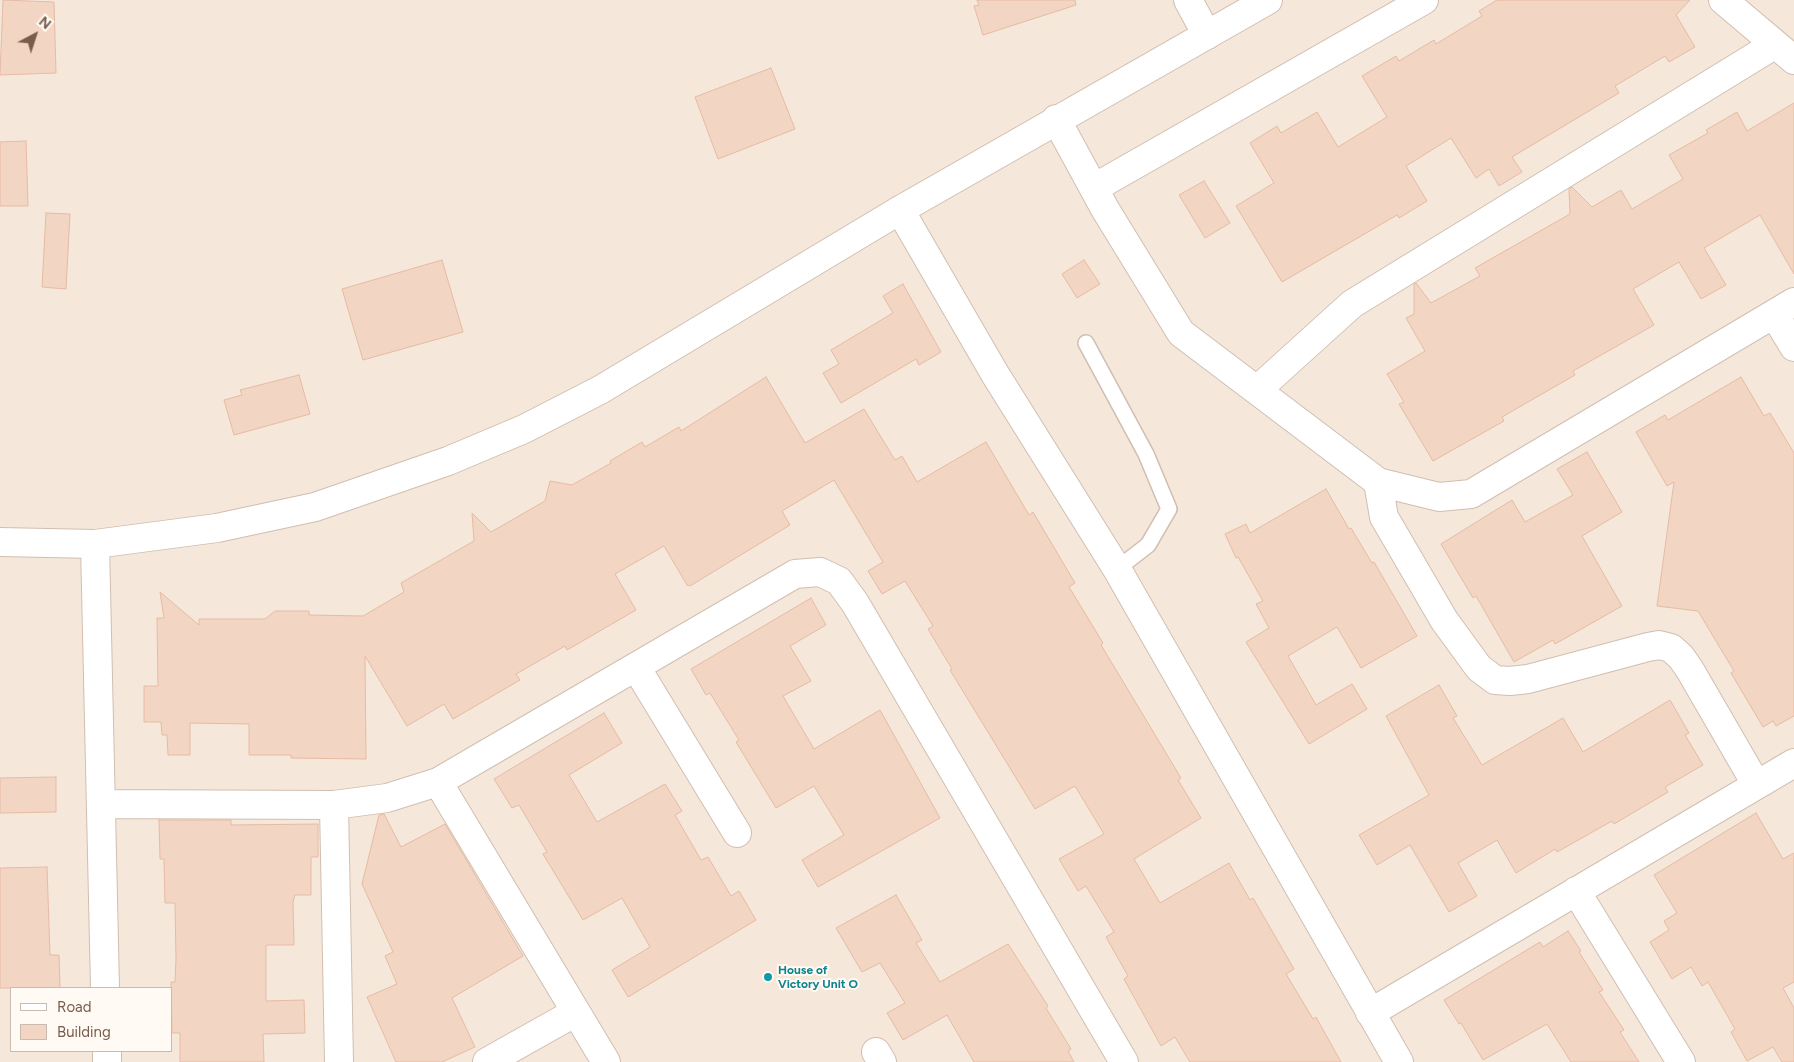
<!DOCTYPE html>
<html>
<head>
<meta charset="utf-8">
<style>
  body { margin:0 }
  #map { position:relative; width:1794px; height:1062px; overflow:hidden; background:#fdf6ec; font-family:Figtree,sans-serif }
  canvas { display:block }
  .legend { position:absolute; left:10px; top:987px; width:162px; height:65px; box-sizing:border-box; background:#fffaf3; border:1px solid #cabbb1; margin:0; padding:6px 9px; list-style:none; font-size:15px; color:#7a5c4d }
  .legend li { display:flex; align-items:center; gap:10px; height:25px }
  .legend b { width:25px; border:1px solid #cabbb1 }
  .north { position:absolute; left:10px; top:10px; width:50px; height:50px; -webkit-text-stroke:4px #fffaf3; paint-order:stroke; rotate:40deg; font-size:14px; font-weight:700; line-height:20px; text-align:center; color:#7a5c4d }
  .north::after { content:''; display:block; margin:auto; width:18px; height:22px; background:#7a5c4d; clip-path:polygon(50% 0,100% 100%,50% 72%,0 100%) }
</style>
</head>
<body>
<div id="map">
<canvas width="1794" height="1062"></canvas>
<ul class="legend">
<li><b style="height:6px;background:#fff"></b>Road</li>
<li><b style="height:14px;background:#f3d5c3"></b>Building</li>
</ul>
<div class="north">N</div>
</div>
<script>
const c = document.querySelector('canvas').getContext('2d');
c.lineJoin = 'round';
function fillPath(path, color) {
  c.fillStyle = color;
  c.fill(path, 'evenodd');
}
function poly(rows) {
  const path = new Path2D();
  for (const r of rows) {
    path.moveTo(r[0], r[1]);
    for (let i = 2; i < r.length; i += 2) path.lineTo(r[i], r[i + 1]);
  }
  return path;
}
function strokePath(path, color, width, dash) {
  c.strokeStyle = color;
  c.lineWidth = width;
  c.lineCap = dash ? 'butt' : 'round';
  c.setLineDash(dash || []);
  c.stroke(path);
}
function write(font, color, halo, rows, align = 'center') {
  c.font = font + ' Figtree,sans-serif';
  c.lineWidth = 4;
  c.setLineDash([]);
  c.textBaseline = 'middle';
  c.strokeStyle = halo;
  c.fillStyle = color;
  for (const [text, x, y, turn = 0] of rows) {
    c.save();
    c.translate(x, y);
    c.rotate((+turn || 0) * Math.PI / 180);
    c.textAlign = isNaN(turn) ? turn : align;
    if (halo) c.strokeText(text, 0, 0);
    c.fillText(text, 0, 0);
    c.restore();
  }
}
const residential = poly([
  [0,0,1794,0,1794,1062,0,1062],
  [11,988,171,988,171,1051,11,1051]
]);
const building = poly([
  [3,0,54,2,56,73,0,75,3,0],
  [977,0,1075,0,1076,5,983,35,974,6,979,5,977,0],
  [1497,0,1690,0,1676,15,1695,47,1669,62,1665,56,1615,86,1619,93,1512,157,1522,172,1499,186,1489,169,1476,178,1451,138,1406,166,1427,201,1399,218,1397,215,1282,282,1236,206,1274,183,1250,143,1277,126,1281,133,1317,112,1338,147,1387,117,1362,76,1396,56,1399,61,1434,40,1436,44,1482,16,1479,11,1497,0],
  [771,68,795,129,718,159,695,97,771,68],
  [1794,103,1794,274,1760,215,1704,248,1726,285,1701,299,1679,262,1633,289,1654,325,1573,371,1575,375,1502,417,1504,421,1433,461,1399,404,1404,402,1387,374,1425,351,1406,318,1414,314,1414,284,1416,283,1431,303,1480,276,1475,268,1570,214,1569,189,1572,187,1592,207,1621,190,1632,209,1683,179,1669,155,1708,133,1706,130,1737,112,1747,131,1794,103],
  [26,141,28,206,0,206,0,142,26,141],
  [1204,181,1230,223,1205,238,1179,195,1204,181],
  [46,213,70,214,66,289,42,287,46,213],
  [442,260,463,332,363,360,342,289,442,260],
  [1084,260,1100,284,1077,298,1062,274,1084,260],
  [903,284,941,352,919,365,916,359,841,403,823,373,839,364,831,350,893,313,883,296,903,284],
  [299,375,310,414,234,435,224,400,242,395,240,390,299,375],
  [766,377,805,443,864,409,895,460,902,456,917,482,986,442,1029,515,1033,512,1075,583,1069,587,1103,643,1101,645,1181,778,1178,780,1201,818,1134,859,1160,903,1229,863,1250,900,1253,898,1294,969,1286,974,1313,1019,1316,1017,1341,1062,1190,1062,1175,1037,1161,1046,1124,979,1128,976,1106,937,1114,932,1086,886,1078,891,1059,859,1104,834,1075,786,1035,809,950,670,952,669,928,629,933,626,905,581,882,594,868,571,883,562,834,480,782,511,790,525,690,586,687,585,664,546,615,574,636,610,567,650,565,646,516,674,520,680,453,719,444,704,407,726,365,656,366,759,291,758,291,755,249,755,249,724,190,723,190,755,168,755,167,735,162,735,161,722,144,722,144,686,158,686,157,618,164,618,160,592,199,625,199,619,265,619,275,611,309,611,309,615,363,616,404,592,401,583,474,541,472,513,491,532,545,501,550,481,572,485,611,463,610,461,642,442,645,447,679,427,681,431,766,377],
  [1741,377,1764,416,1770,413,1794,453,1794,716,1776,726,1773,721,1763,727,1731,673,1734,671,1698,611,1657,606,1674,482,1667,486,1636,432,1665,415,1668,420,1741,377],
  [1587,452,1622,512,1582,536,1622,606,1555,644,1553,640,1514,662,1476,596,1473,598,1441,544,1512,500,1525,522,1573,495,1557,469,1587,452],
  [1326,489,1349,529,1351,528,1372,563,1374,562,1417,636,1361,668,1337,627,1288,656,1316,705,1352,684,1367,709,1309,744,1246,642,1269,628,1256,604,1263,601,1238,557,1236,558,1225,534,1246,524,1250,533,1326,489],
  [811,598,826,625,790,646,811,681,783,696,814,749,880,710,940,818,818,887,802,860,844,835,814,786,776,808,736,742,739,740,710,693,706,695,691,669,811,598],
  [1439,685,1457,716,1453,718,1482,765,1563,718,1583,752,1670,700,1689,733,1685,735,1703,765,1665,787,1668,792,1614,824,1612,821,1557,852,1555,849,1516,873,1497,840,1458,863,1477,896,1449,912,1410,845,1377,865,1359,835,1429,795,1386,716,1439,685],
  [604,713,622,743,569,775,597,822,665,784,682,811,675,815,701,860,708,857,731,896,739,891,756,920,628,997,612,970,650,947,622,898,583,920,543,854,547,852,519,805,512,808,494,779,604,713],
  [56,777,56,812,0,813,0,778,56,777],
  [1756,813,1783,859,1794,853,1794,982,1783,988,1794,1008,1794,1062,1782,1062,1773,1047,1747,1061,1731,1032,1735,1029,1708,982,1702,986,1691,967,1672,979,1650,942,1669,930,1664,921,1677,913,1654,875,1756,813],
  [384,814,401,847,445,824,523,956,452,998,475,1047,442,1062,396,1062,367,997,397,984,385,956,393,952,362,884,379,815,384,814],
  [159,820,231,820,231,825,318,824,318,857,311,857,311,895,295,895,293,902,294,945,266,945,266,1001,304,1000,305,1033,263,1034,264,1062,180,1062,180,1033,172,1033,171,982,175,982,176,959,175,903,165,903,164,859,160,859,159,820],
  [47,867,50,955,59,955,60,988,0,988,0,868,47,867],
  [896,895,922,940,916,943,940,982,1008,944,1048,1006,1046,1008,1071,1049,1068,1051,1074,1062,974,1062,947,1015,903,1040,887,1013,905,1003,880,963,862,972,836,928,896,895],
  [1568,931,1581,951,1579,952,1603,990,1599,992,1624,1030,1620,1032,1639,1062,1571,1062,1547,1024,1483,1060,1461,1023,1459,1024,1444,1000,1540,942,1543,947,1568,931]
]);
const service = poly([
  [1086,343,1146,454,1169,509,1148,545,1117,569]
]);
const minor = poly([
  [1188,0,1207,35],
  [1723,0,1794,60],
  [1056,119,1105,209,1181,333,1378,482,1439,497,1471,494,1794,302],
  [1094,188,1424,0],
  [900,210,995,374,1117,569,1399,1062],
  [1774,314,1794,347],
  [1257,390,1352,304,1774,45],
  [1378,482,1384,517,1444,620,1479,668,1495,680,1510,681,1528,679,1648,647,1659,645,1671,648,1681,657,1690,670,1756,784],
  [95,544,105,988],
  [636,667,737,833],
  [438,782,606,1062],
  [101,804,334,805,387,798,438,782,795,574,820,572,839,581,855,603,1124,1062],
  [334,805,339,1062],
  [1576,891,1681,1062],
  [1370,1013,1794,763],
  [107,1051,107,1062],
  [876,1052,882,1062],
  [487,1062,576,1012]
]);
const tertiary = poly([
  [0,542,95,544,217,528,315,507,448,461,524,429,600,390,900,210,1268,0]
]);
const markers = [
  [768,977,5,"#0f9aa8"]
];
const cultureNames = [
  ["House of",778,970],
  ["Victory Unit O",778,984]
];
fillPath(residential, '#f5e8da');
fillPath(building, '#f3d5c3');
strokePath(building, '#e6bba3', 1);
strokePath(service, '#d1beb0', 18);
strokePath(minor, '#d1beb0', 30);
strokePath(tertiary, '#d1beb0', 30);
strokePath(service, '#fff', 15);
strokePath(minor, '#fff', 28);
strokePath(tertiary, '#fff', 28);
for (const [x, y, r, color] of markers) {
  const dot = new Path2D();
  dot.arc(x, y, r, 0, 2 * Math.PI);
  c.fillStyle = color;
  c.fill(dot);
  strokePath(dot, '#fffaf3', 2);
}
write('bold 12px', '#0d838f', '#fffaf3', cultureNames, 'left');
</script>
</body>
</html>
